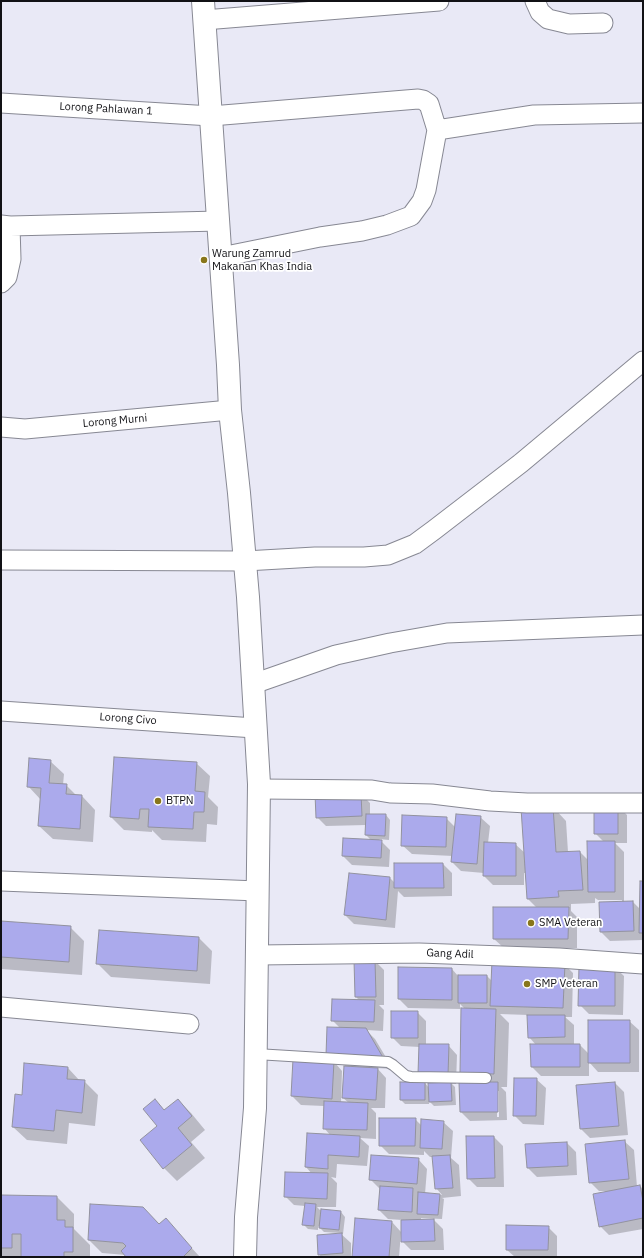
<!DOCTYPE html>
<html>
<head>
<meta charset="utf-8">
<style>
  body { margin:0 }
  #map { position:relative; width:644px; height:1258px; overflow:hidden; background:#e9e9f6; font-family:"IBM Plex Sans",sans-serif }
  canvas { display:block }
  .frame { position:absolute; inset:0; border:2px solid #111115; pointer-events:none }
</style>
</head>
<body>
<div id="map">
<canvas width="644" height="1258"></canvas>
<div class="frame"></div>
</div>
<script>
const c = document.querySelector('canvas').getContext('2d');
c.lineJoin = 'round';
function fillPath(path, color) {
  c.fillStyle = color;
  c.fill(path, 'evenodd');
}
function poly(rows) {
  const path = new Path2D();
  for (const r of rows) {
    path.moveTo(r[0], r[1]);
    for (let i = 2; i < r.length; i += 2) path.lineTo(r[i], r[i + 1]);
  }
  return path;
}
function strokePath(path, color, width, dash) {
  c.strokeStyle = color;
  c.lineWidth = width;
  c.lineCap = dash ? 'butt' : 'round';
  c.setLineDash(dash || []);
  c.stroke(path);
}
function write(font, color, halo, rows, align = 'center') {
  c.font = font + ' "IBM Plex Sans",sans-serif';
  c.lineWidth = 3.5;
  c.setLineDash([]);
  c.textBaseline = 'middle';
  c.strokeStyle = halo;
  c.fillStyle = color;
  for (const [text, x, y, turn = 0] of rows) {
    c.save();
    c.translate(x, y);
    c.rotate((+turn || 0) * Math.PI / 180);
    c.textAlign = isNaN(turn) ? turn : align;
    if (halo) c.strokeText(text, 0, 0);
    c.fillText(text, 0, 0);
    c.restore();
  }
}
const shadow = poly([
  [50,761,64,774,63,785,66,785,77,796,82,796,95,810,93,842,53,839,39,826,41,800,28,786],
  [196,763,210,776,208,797,218,807,217,825,207,824,206,842,162,840,152,830,152,832,124,830,111,817],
  [361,794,370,803,370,815,386,815,390,820,389,840,379,839,390,850,389,867,352,865,343,856,372,841,366,835,366,825,326,826,317,817],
  [618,806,627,815,627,843,615,843,624,852,624,902,633,902,640,909,643,882,643,940,610,941,601,932,622,902,622,900,598,900,595,898,595,903,571,904,571,911,577,917,577,948,504,948,494,939,537,908,528,899,526,873,524,873,524,885,493,885,484,876,484,873,461,871,452,862,453,856,412,854,402,845,446,818,455,827,480,817,490,826,488,843,515,844,525,853,553,807,566,821,568,852,580,852,588,860,604,842,595,833],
  [443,864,452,873,452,896,404,897,398,891,395,928,354,924,345,915,390,878,395,883],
  [1,922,70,927,84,941,82,975,1,969],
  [199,938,212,951,210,984,111,977,97,963],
  [375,961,384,970,384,1005,379,1005,384,1010,383,1031,366,1030,375,1039,393,1069,377,1068,386,1078,385,1108,371,1108,376,1113,376,1139,360,1138,369,1146,367,1166,337,1164,336,1178,331,1177,337,1183,336,1207,317,1207,320,1210,341,1212,345,1217,343,1234,340,1233,351,1243,351,1257,321,1257,319,1254,340,1233,324,1232,318,1226,318,1230,308,1229,303,1224,305,1206,294,1205,285,1196,312,1174,306,1167,308,1134,331,1136,324,1128,324,1106,301,1105,292,1096,334,1062,340,1028,332,1020,360,1001,356,997],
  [336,1064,345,1065,343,1098,349,1103,341,1103,342,1071],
  [564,964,573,973,572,1017,565,1017,574,1025,574,1045,580,1045,589,1054,629,1021,639,1030,639,1072,598,1072,589,1062,589,1076,541,1076,532,1067,536,1045,529,1037,528,1015,500,1014,509,1023,507,1087,501,1087,506,1092,507,1120,470,1121,461,1112,465,1009,460,1004,460,1009,408,1008,399,999,452,969,458,976,487,976,492,981],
  [497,1091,499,1091,499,1117,497,1117],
  [615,967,624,976,623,1015,589,1014,580,1005],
  [417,1012,426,1021,426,1045,448,1045,457,1055,456,1084,452,1084,455,1087,456,1105,434,1106,429,1101,429,1104,405,1104,401,1100,425,1083,429,1088,429,1083,419,1074,420,1047,401,1046,392,1037],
  [68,1068,80,1081,84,1081,98,1095,95,1126,69,1123,67,1144,27,1140,13,1127,22,1096],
  [536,1079,546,1088,544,1125,523,1124,514,1115],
  [615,1083,624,1092,628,1135,590,1138,581,1129],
  [155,1100,165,1111,178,1100,191,1113,205,1130,191,1142,205,1158,177,1181,164,1168],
  [415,1119,422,1126,443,1122,453,1131,451,1158,459,1165,461,1196,442,1198,444,1199,442,1219,421,1218,421,1221,434,1220,443,1229,444,1250,411,1250,402,1241,402,1220,388,1219,379,1210,380,1189,370,1179,418,1159,427,1169,425,1194,442,1195,436,1188,433,1157,430,1157,424,1151,424,1155,389,1154,380,1145],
  [494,1137,503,1146,504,1187,477,1187,468,1178],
  [624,1141,634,1150,637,1187,640,1186,643,1189,643,1229,609,1235,600,1226,607,1191,599,1191,590,1182],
  [567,1143,576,1152,577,1175,537,1177,528,1168],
  [1,1196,57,1197,74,1214,74,1229,90,1245,90,1257,1,1257],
  [143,1208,160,1225,166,1220,200,1257,128,1257,126,1255,102,1253,89,1240],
  [392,1222,401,1232,399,1257,353,1257],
  [548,1227,557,1236,557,1257,515,1257,507,1250]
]);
const building = poly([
  [114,757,197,762,195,791,205,792,204,812,194,812,193,829,148,827,149,809,140,809,139,819,110,817,114,757],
  [29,758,51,760,49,783,67,784,66,794,82,795,80,829,38,826,41,788,27,787,29,758],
  [361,793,362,816,316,818,315,794,361,793],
  [594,805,618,805,618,834,594,834,594,805],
  [553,806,556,852,580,851,583,890,558,891,559,897,527,899,521,808,553,806],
  [366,814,386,814,385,836,365,835,366,814],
  [456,814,481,816,477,864,451,862,456,814],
  [402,815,447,817,446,847,401,846,402,815],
  [343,838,382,840,381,858,342,856,343,838],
  [587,841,615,841,615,892,588,892,587,841],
  [484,842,516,843,516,876,483,876,484,842],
  [394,863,443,863,444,888,394,888,394,863],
  [349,873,390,877,386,920,344,915,349,873],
  [640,881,643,881,643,933,639,933,640,881],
  [633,901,634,931,600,932,599,902,633,901],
  [493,907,569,907,568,939,493,939,493,907],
  [1,921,71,926,69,962,1,957,1,921],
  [99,930,199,937,197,971,96,964,99,930],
  [354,960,375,960,376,997,355,997,354,960],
  [492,961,565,963,563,1008,490,1006,492,961],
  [579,966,615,966,615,1006,578,1006,579,966],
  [398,967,452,968,452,1000,398,999,398,967],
  [458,975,487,975,487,1003,458,1003,458,975],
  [332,999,375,1000,374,1022,331,1021,332,999],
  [461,1008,496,1009,494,1074,460,1073,461,1008],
  [391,1011,418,1011,418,1038,391,1038,391,1011],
  [527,1015,565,1015,565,1037,528,1038,527,1015],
  [588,1020,630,1020,630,1063,588,1063,588,1020],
  [327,1027,366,1028,385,1061,326,1055,327,1027],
  [419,1044,449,1044,448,1075,418,1074,419,1044],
  [530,1044,580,1044,580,1067,531,1067,530,1044],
  [293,1059,334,1061,332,1099,291,1096,293,1059],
  [24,1063,68,1067,67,1079,85,1080,82,1113,56,1110,54,1131,12,1127,15,1094,22,1095,24,1063],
  [344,1066,378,1068,376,1100,342,1098,344,1066],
  [514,1078,537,1078,536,1116,513,1116,514,1078],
  [400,1082,425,1082,425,1100,400,1100,400,1082],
  [451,1082,452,1101,429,1102,428,1083,451,1082],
  [459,1082,498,1082,498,1112,460,1112,459,1082],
  [615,1082,619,1126,580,1129,576,1085,615,1082],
  [155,1099,164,1110,178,1099,192,1116,178,1128,192,1145,163,1169,140,1140,157,1126,143,1109,155,1099],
  [324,1101,368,1103,367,1130,323,1129,324,1101],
  [379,1118,416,1118,415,1146,379,1146,379,1118],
  [421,1119,444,1121,442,1149,420,1148,421,1119],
  [307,1133,360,1136,359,1157,328,1155,328,1169,305,1167,307,1133],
  [466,1136,494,1136,495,1178,467,1179,466,1136],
  [625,1140,629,1179,589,1183,585,1144,625,1140],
  [567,1142,568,1166,527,1168,525,1144,567,1142],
  [371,1155,419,1158,417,1184,369,1180,371,1155],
  [450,1155,453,1188,435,1189,432,1156,450,1155],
  [285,1172,328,1173,327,1199,284,1197,285,1172],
  [640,1185,643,1201,643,1218,599,1227,593,1194,640,1185],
  [380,1186,413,1188,412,1212,378,1210,380,1186],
  [418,1192,440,1194,438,1215,417,1214,418,1192],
  [1,1195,57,1196,57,1220,65,1220,65,1227,73,1227,73,1252,64,1252,64,1257,21,1257,21,1234,12,1234,12,1248,1,1248,1,1195],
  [305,1203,316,1204,314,1226,302,1225,305,1203],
  [90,1204,143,1207,159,1224,166,1218,192,1248,183,1257,126,1257,121,1251,126,1246,123,1243,88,1240,90,1204],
  [321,1209,341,1211,339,1230,319,1228,321,1209],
  [355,1218,392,1221,389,1257,352,1257,355,1218],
  [434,1219,435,1241,401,1242,401,1220,434,1219],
  [506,1225,549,1226,548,1250,506,1250,506,1225],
  [342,1233,343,1253,318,1255,317,1235,342,1233]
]);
const lane = poly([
  [256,1054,388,1062,393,1065,406,1076,411,1077,486,1078]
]);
const street = poly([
  [535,1,540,12,548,19,569,24,603,23],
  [204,20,439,1],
  [1,103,211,116,418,99,423,100,429,104,437,130,534,115,643,113],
  [1,225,10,226,219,221],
  [221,257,320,237,362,231,387,225,411,216,422,201,426,190,437,130],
  [1,283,7,277,11,259,10,226],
  [1,427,25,429,230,410],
  [1,560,245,561,315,557,364,557,388,555,415,544,434,530,521,463,643,361],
  [253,684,336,655,390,643,447,633,643,625],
  [1,711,255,728],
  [259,789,372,790,390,793,432,794,490,801,527,803,643,803],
  [1,881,258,891],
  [258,955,419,953,559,958,643,964],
  [1,1007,189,1024]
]);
const secondary = poly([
  [203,1,228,365,230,410,239,493,248,597,259,784,255,1108,246,1217,245,1257]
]);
const markers = [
  [204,260,4,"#88761a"],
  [158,801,4,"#88761a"],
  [531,923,4,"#88761a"],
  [527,984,4,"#88761a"]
];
const streetNames = [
  ["Lorong Pahlawan 1",106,109,3],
  ["Lorong Murni",115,421,-5],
  ["Lorong Civo",128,719,4],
  ["Gang Adil",450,954,2]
];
const poiNames = [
  ["Warung Zamrud",212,254],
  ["Makanan Khas India",212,267],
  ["BTPN",166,801],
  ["SMA Veteran",539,923],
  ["SMP Veteran",535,984]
];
fillPath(shadow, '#0003');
fillPath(building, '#abaaec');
strokePath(building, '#92929e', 1);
strokePath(lane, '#878893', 12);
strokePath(street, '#878893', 21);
strokePath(secondary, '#878893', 24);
strokePath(lane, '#fff', 10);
strokePath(street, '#fff', 19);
strokePath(secondary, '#fff', 22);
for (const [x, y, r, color] of markers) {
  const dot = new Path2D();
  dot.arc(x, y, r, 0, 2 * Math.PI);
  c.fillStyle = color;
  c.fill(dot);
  strokePath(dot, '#fff', 1.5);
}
write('11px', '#111115', '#fff', streetNames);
write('11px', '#111115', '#fff', poiNames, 'left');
</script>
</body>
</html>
